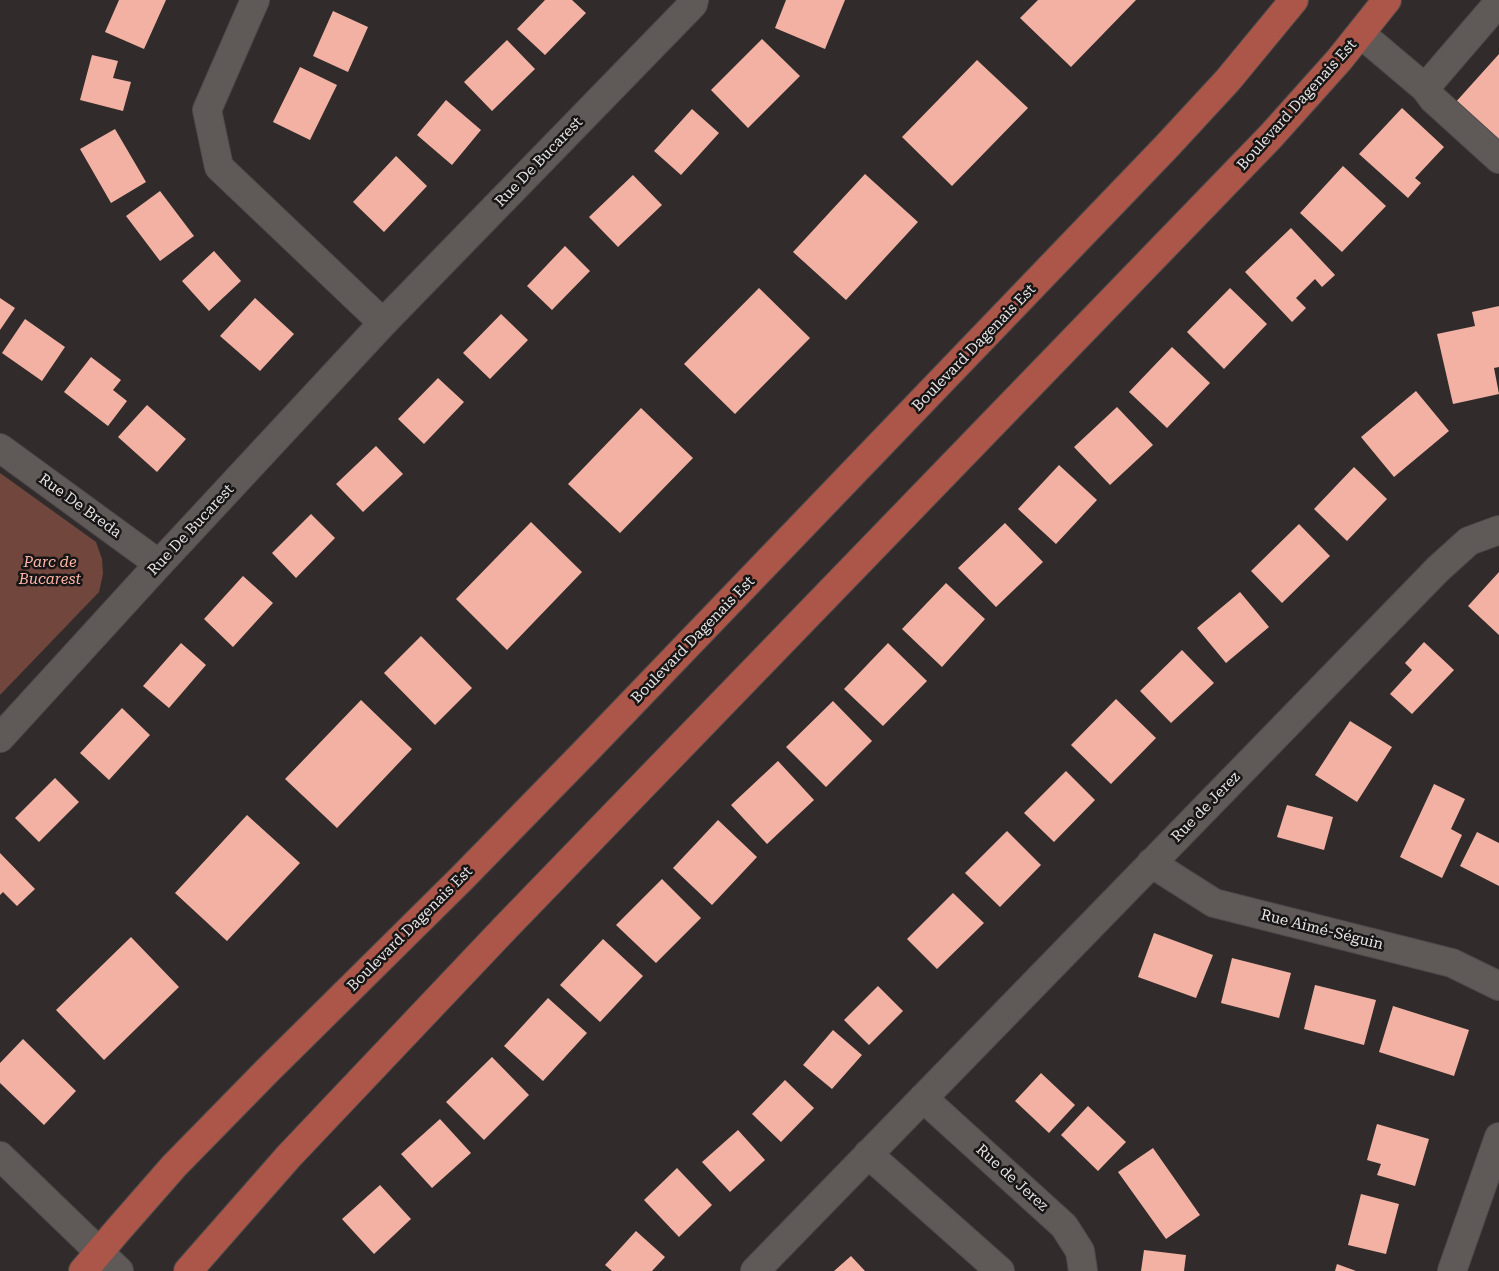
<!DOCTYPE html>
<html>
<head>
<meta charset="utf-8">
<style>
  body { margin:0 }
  canvas { display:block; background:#312c2b }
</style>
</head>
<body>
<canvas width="1499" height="1271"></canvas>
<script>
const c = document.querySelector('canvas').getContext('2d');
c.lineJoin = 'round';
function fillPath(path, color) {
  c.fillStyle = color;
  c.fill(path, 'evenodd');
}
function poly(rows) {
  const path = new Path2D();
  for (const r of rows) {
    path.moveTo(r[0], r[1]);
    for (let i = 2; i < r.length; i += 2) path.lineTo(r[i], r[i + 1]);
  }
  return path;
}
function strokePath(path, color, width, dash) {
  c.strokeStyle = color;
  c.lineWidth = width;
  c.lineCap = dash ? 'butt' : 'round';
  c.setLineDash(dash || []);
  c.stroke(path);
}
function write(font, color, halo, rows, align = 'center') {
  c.font = font + ' "Roboto Serif",serif';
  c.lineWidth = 5;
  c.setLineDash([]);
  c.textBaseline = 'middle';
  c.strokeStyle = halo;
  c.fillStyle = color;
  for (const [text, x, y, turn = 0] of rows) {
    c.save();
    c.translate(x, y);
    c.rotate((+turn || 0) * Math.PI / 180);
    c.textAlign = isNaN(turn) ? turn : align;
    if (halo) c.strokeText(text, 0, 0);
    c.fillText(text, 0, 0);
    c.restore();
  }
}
const green = poly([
  [0,473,96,542,102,559,103,574,99,592,0,695]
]);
const building = poly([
  [119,0,166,0,144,49,105,32],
  [545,0,572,0,586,13,545,55,517,29],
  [786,0,845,0,825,49,775,28],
  [1038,0,1136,0,1071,67,1020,18],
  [333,11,368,27,348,72,313,56],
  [762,39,800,76,748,128,711,90],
  [507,40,535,69,492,111,464,82],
  [1499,54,1499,144,1454,104],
  [92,55,118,61,113,78,131,82,123,111,80,100],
  [977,60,1028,108,952,186,902,137],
  [300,67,337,85,310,140,273,122],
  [446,100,481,130,452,165,417,135],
  [1402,108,1444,147,1415,178,1421,183,1408,198,1359,154],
  [692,109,719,133,681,175,654,151],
  [115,129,146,182,111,203,80,149],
  [396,156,427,186,384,232,353,202],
  [1343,166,1386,206,1342,252,1300,213],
  [865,174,918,222,846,300,793,252],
  [633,175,662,205,618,247,589,217],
  [160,191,194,236,160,261,126,216],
  [1291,228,1335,275,1322,287,1315,279,1296,298,1306,308,1292,322,1245,272],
  [565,246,590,271,552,310,527,286],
  [214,251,241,281,209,311,182,281],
  [759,288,810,338,735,414,684,364],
  [1230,288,1267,324,1224,369,1187,332],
  [0,298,15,308,0,330],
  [255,298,294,334,260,371,220,336],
  [1499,306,1499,367,1494,368,1499,394,1453,404,1437,334,1475,326,1472,312],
  [501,314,528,340,490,379,463,353],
  [25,319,65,347,42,381,2,353],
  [1172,347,1210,383,1167,428,1129,392],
  [91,357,121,380,113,390,127,401,108,426,64,392],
  [438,378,464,402,424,444,398,419],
  [1416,391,1449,431,1394,477,1361,437],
  [147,405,186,439,157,472,118,437],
  [1117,407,1153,445,1110,485,1074,447],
  [641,408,693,458,620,533,568,484],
  [376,446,403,474,363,512,336,484],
  [1059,465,1097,500,1056,544,1018,509],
  [1354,467,1387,499,1347,541,1314,509],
  [311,514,335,538,296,578,272,553],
  [531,522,582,572,507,650,456,599],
  [1005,523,1043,562,996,607,958,568],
  [1299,524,1330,556,1282,603,1251,571],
  [1499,572,1499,635,1468,606],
  [243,576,273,603,233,647,204,619],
  [946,583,985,619,942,667,902,629],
  [1240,592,1269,627,1226,663,1197,628],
  [421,636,472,688,435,725,384,673],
  [1424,642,1454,670,1412,714,1390,694,1412,670,1405,663],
  [181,643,206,665,169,708,143,686],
  [888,643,927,681,883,726,844,689],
  [1182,650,1214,683,1171,723,1140,691],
  [1116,699,1156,738,1111,784,1071,745],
  [361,700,412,749,337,828,285,779],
  [833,701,872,741,826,787,786,747],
  [122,708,150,735,109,780,80,753],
  [1350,721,1392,747,1357,802,1315,775],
  [778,761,814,800,767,844,731,805],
  [1066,771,1095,800,1054,842,1024,813],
  [55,778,79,802,39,842,15,818],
  [1434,784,1465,799,1451,829,1462,835,1442,878,1400,857],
  [1287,805,1333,817,1324,850,1277,837],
  [247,815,300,863,227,941,175,893],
  [718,820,757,857,712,905,673,868],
  [1007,831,1041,865,1000,907,965,873],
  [1477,832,1499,843,1499,886,1460,866],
  [0,853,35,889,17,906,3,892,0,895],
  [662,879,701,918,656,963,616,925],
  [953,893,984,923,937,969,907,939],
  [1154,933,1213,955,1196,998,1138,977],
  [131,937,179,987,104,1060,56,1010],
  [603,939,643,976,600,1022,560,985],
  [1232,958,1291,973,1279,1018,1221,1003],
  [1315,985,1376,1000,1364,1045,1304,1029],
  [878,986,903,1011,869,1045,844,1020],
  [548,998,587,1033,543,1081,504,1046],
  [1393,1006,1469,1030,1454,1076,1379,1052],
  [833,1030,862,1055,832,1089,803,1065],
  [23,1039,76,1091,44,1125,0,1083,0,1063],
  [492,1057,529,1095,484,1140,446,1102],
  [1041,1073,1075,1105,1049,1133,1015,1101],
  [785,1080,814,1108,781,1142,752,1114],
  [1088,1106,1126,1142,1098,1171,1061,1135],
  [440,1119,471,1153,432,1188,401,1154],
  [1377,1124,1429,1139,1415,1186,1377,1175,1381,1164,1367,1160],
  [738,1130,765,1160,730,1192,702,1162],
  [1153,1148,1200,1215,1166,1239,1118,1172],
  [677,1168,712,1205,679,1237,644,1200],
  [380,1185,411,1219,374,1254,342,1219],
  [1361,1194,1399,1204,1386,1254,1348,1245],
  [636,1231,665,1257,652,1271,612,1271,605,1265],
  [1144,1250,1186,1255,1184,1271,1141,1271],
  [851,1256,865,1271,834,1271],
  [1337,1264,1356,1271,1335,1271]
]);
const minor = poly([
  [255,0,207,110,219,167,383,323],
  [1361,34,1425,88,1499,2],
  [1425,88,1433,99,1499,159],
  [0,448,159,564],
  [0,738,159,564,383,323,693,4,694,0],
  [1151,863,1214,903,1452,963,1499,986],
  [923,1098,1064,1226,1080,1251,1083,1271],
  [868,1154,1000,1271],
  [0,1156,119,1271],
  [755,1271,1438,569,1469,541,1499,530],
  [1452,1271,1499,1137]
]);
const major = poly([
  [83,1271,118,1230,174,1166,267,1071,462,878,584,753,1167,146,1228,80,1294,0],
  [188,1271,289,1156,505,928,1271,136,1339,60,1387,0]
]);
const streetNames = [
  ["Boulevard Dagenais Est",1297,105,-48],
  ["Rue De Bucarest",539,162,-46],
  ["Boulevard Dagenais Est",974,348,-46],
  ["Rue De Breda",80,506,36],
  ["Rue De Bucarest",191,530,-47],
  ["Boulevard Dagenais Est",693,640,-46],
  ["Rue de Jerez",1206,807,-46],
  ["Boulevard Dagenais Est",410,929,-45],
  ["Rue Aimé-Séguin",1322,930,14],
  ["Rue de Jerez",1012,1178,42]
];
const parkNames = [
  ["Parc de",50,563],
  ["Bucarest",50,580]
];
fillPath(green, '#71463d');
fillPath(building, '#f3b1a3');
strokePath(minor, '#4f4a4a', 30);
strokePath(major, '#4f4a4a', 30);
strokePath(minor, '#5f5a58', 28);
strokePath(major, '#ab5648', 28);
write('15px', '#e7e3e3', '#171515', streetNames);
write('italic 15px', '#ffb5a7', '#171515', parkNames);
</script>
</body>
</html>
